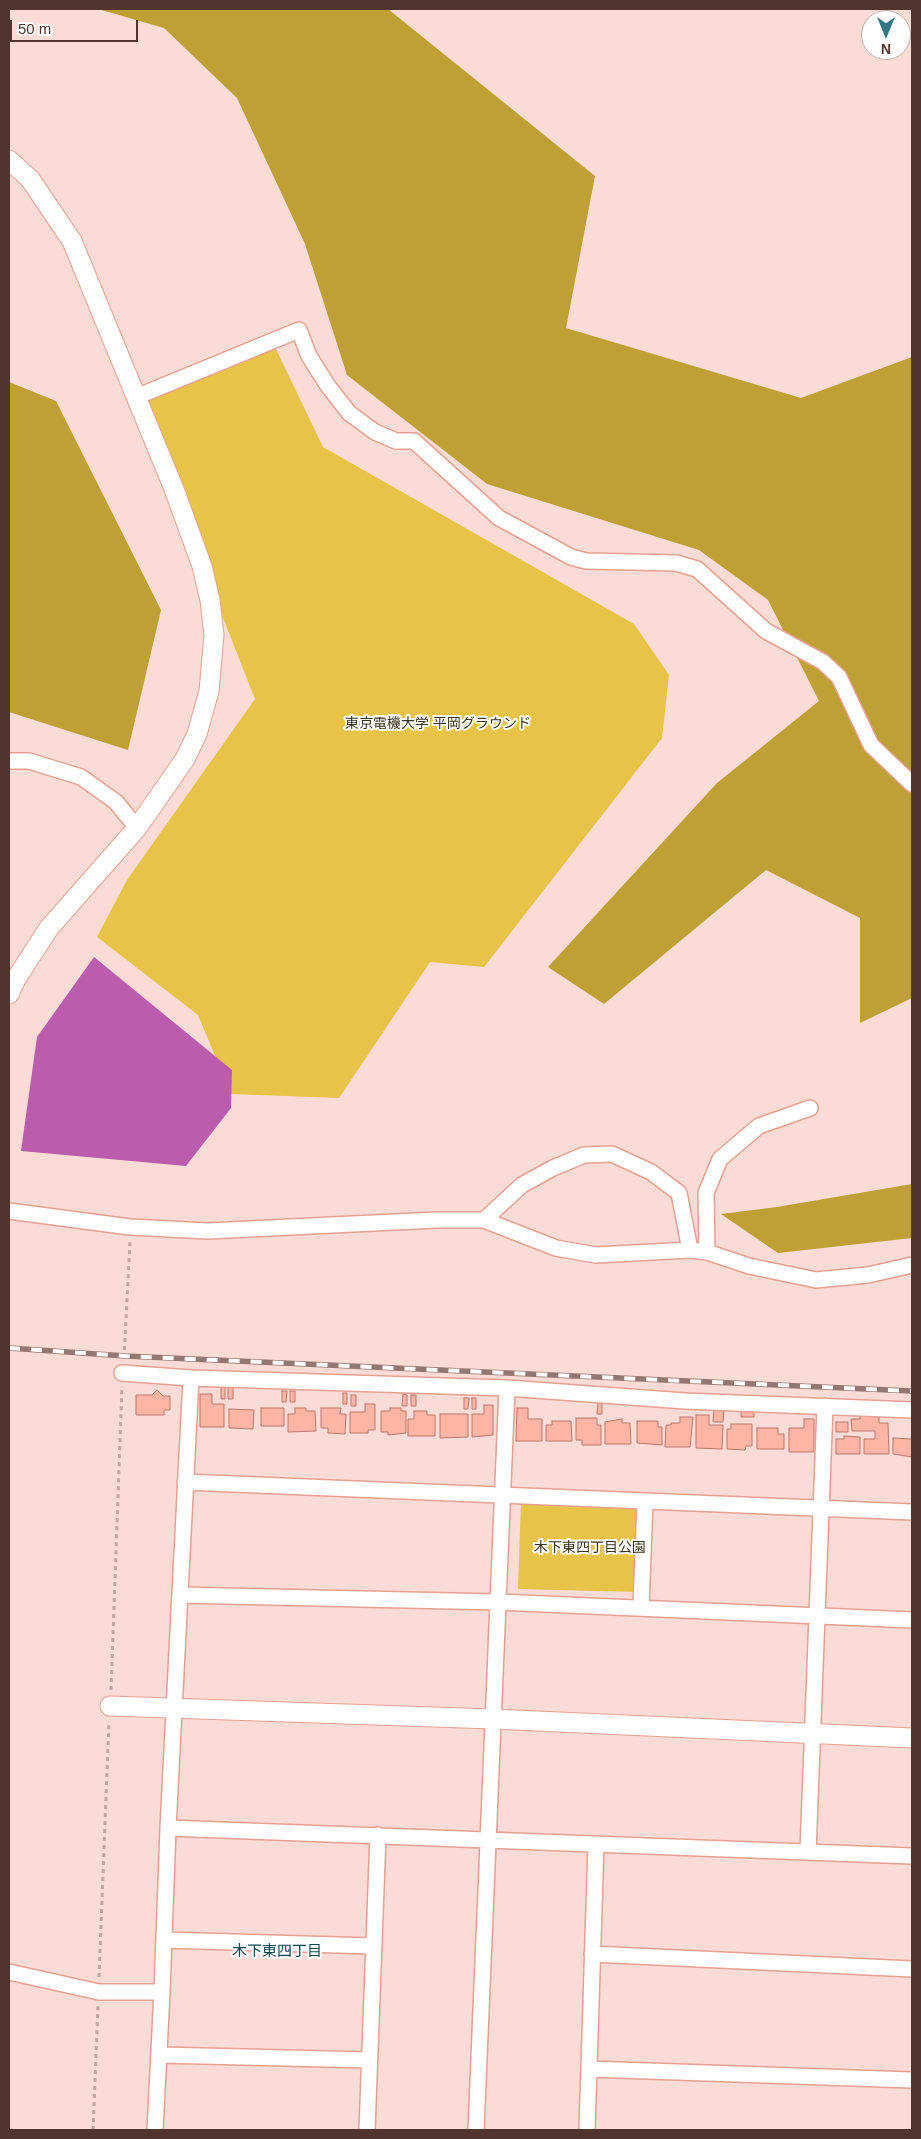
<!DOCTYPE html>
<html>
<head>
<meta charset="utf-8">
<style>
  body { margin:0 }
  #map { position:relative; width:921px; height:2139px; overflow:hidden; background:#fadbd5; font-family:Helvetica,sans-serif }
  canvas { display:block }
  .frame { position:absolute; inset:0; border:10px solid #51342e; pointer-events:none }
  .north { position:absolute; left:861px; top:10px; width:50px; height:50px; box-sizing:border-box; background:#fff; border:1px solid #b9aeab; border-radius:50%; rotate:180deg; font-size:14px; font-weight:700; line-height:20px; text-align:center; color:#51342e }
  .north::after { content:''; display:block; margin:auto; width:18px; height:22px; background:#317784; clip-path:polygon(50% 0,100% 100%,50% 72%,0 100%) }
  .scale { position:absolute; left:10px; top:20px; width:128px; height:22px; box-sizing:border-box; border:2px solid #51342e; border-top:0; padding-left:6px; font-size:15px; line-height:18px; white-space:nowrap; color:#51342e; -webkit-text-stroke:4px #fff; paint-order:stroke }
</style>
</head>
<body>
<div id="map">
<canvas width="921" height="2139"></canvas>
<div class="frame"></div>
<div class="north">N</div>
<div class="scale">50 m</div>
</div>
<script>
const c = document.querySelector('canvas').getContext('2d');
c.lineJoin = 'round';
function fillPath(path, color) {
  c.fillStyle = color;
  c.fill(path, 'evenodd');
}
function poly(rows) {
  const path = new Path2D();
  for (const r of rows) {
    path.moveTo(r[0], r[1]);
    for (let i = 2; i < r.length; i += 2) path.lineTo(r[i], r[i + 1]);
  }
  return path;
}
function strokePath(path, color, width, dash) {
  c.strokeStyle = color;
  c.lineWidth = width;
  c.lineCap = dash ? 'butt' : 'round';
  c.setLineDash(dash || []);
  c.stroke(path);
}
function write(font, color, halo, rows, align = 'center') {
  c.font = font + ' Helvetica,"Noto Sans JP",sans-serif';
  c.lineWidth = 4;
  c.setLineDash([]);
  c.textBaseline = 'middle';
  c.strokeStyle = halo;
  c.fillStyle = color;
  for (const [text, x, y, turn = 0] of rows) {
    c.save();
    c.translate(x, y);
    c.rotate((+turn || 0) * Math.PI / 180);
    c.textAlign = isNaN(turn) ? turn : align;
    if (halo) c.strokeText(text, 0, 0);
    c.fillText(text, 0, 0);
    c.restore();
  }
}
const green = poly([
  [272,341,323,447,634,624,669,675,662,738,484,967,430,962,339,1098,231,1094,198,1015,97,937,127,880,255,699,136,397],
  [521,1501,642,1507,636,1592,518,1589]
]);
const forest = poly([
  [98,9,388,9,595,176,566,328,801,398,912,357,912,998,860,1023,860,918,766,870,604,1004,548,967,717,783,819,701,768,600,699,550,487,484,347,375,305,244,237,98,164,28],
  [9,382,56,401,161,610,128,750,9,712],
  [912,1184,912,1238,778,1253,721,1214,777,1207]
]);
const water = poly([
  [94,957,232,1070,231,1108,186,1166,21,1151,37,1037]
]);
const building = poly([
  [221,1387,225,1387,225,1399,221,1399,221,1387],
  [228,1387,233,1387,233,1399,228,1399,228,1387],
  [157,1390,163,1396,170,1396,170,1410,164,1410,164,1415,136,1415,136,1395,152,1395,157,1390],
  [282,1391,287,1391,286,1402,282,1402,282,1391],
  [290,1391,295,1391,295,1402,290,1402,290,1391],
  [343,1393,347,1393,347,1404,343,1404,343,1393],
  [200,1394,212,1394,212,1404,224,1404,224,1427,200,1427,200,1394],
  [403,1394,407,1395,407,1406,402,1406,403,1394],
  [351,1395,356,1395,356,1406,351,1406,351,1395],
  [411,1395,416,1395,416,1406,411,1406,411,1395],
  [464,1398,469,1398,468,1409,464,1409,464,1398],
  [472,1398,476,1398,476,1409,472,1409,472,1398],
  [598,1403,602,1403,602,1414,597,1414,598,1403],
  [365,1404,375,1404,375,1430,368,1430,368,1433,350,1433,350,1412,365,1412,365,1404],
  [484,1405,493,1405,493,1435,472,1437,472,1414,484,1414,484,1405],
  [261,1408,284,1408,284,1426,261,1426,261,1408],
  [295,1408,306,1408,306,1411,315,1411,316,1431,288,1432,288,1414,295,1414,295,1408],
  [321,1408,341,1408,340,1414,346,1414,345,1434,328,1433,328,1428,321,1428,321,1408],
  [390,1408,401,1408,401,1411,406,1411,406,1433,388,1435,388,1432,381,1432,381,1411,390,1411,390,1408],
  [517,1408,528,1408,528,1419,542,1419,542,1441,516,1441,517,1408],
  [714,1408,724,1408,723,1422,713,1422,714,1408],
  [229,1409,254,1410,253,1429,229,1428,229,1409],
  [741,1410,754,1410,754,1417,741,1417,741,1410],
  [414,1411,427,1411,427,1415,435,1415,435,1436,408,1436,408,1419,414,1419,414,1411],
  [440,1414,468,1414,468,1437,440,1438,440,1414],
  [696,1415,709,1415,709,1425,723,1425,722,1449,696,1448,696,1415],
  [860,1416,879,1416,879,1423,888,1423,889,1454,864,1454,864,1439,875,1439,875,1431,852,1431,851,1419,860,1419,860,1416],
  [680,1417,693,1417,690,1447,665,1447,666,1425,671,1425,671,1423,680,1423,680,1417],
  [576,1418,597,1418,597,1425,601,1425,601,1445,582,1445,582,1440,576,1440,576,1418],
  [622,1419,622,1423,630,1423,631,1444,605,1444,605,1422,622,1419],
  [804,1419,814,1419,814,1452,789,1452,789,1428,804,1428,804,1419],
  [552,1421,571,1421,572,1441,546,1441,546,1425,552,1425,552,1421],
  [637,1421,658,1421,658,1427,662,1427,662,1445,637,1443,637,1421],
  [836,1422,848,1422,848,1432,836,1432,836,1422],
  [731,1424,752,1424,752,1446,746,1446,745,1450,727,1449,727,1429,731,1429,731,1424],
  [757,1428,778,1428,778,1434,784,1434,784,1449,757,1449,757,1428],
  [844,1436,860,1437,860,1454,836,1454,836,1439,844,1439,844,1436],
  [893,1438,912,1439,912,1457,893,1454,893,1438]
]);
const path = poly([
  [124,1358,130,1242],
  [111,1690,122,1386],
  [99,1977,109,1721],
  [93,2130,98,2006]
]);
const minor = poly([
  [136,397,299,330,309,356,328,386,349,413,375,432,396,441,414,441,499,518,571,557,586,561,676,563,697,569,766,631,823,662,839,677,871,745,912,784],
  [9,761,29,761,81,777,116,802,137,828],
  [9,1211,130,1227,208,1231,436,1220,484,1220,556,1248,596,1255,690,1250,707,1252,749,1266,816,1280,868,1275,912,1265],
  [484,1220,522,1185,553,1168,584,1155,612,1154,651,1172,679,1193,690,1250],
  [707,1252,706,1193,720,1159,759,1126,810,1108],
  [122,1373,191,1378,507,1388,685,1401,912,1410],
  [185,1482,912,1512],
  [180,1595,498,1602,912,1620],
  [641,1608,645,1501],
  [168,1828,912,1856],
  [808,1852,825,1406],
  [164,1940,373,1946],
  [592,1954,912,1969],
  [9,1972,99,1992,162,1992,155,2130],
  [162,1992,168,1828,191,1378],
  [160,2055,369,2060],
  [589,2069,912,2080],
  [367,2130,378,1835],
  [476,2130,507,1388],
  [587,2130,596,1844]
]);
const tertiary = poly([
  [9,160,30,179,72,241,174,489,202,566,210,600,214,635,209,691,197,734,185,759,137,828,49,928,16,979,9,994],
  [110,1706,493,1719,912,1738]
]);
const rail = poly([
  [9,1348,125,1356,912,1391]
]);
const parkNames = [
  ["東京電機大学 平岡グラウンド",438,724],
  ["木下東四丁目公園",590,1548]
];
const neighbourhoodNames = [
  ["木下東四丁目",277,1952]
];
fillPath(green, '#e7c348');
fillPath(forest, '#bfa035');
fillPath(water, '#bb5caf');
fillPath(building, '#feb5a6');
strokePath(building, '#bb786b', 1);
strokePath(minor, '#e6a091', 18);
strokePath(tertiary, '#e6a091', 21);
strokePath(path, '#c4a6a0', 3, [4, 4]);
strokePath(minor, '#fff', 15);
strokePath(tertiary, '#fff', 19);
strokePath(rail, '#957771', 5.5);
strokePath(rail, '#fff', 4, [11]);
write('14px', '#3a321c', '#fff', parkNames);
write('15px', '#0b4852', '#fff', neighbourhoodNames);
</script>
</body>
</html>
